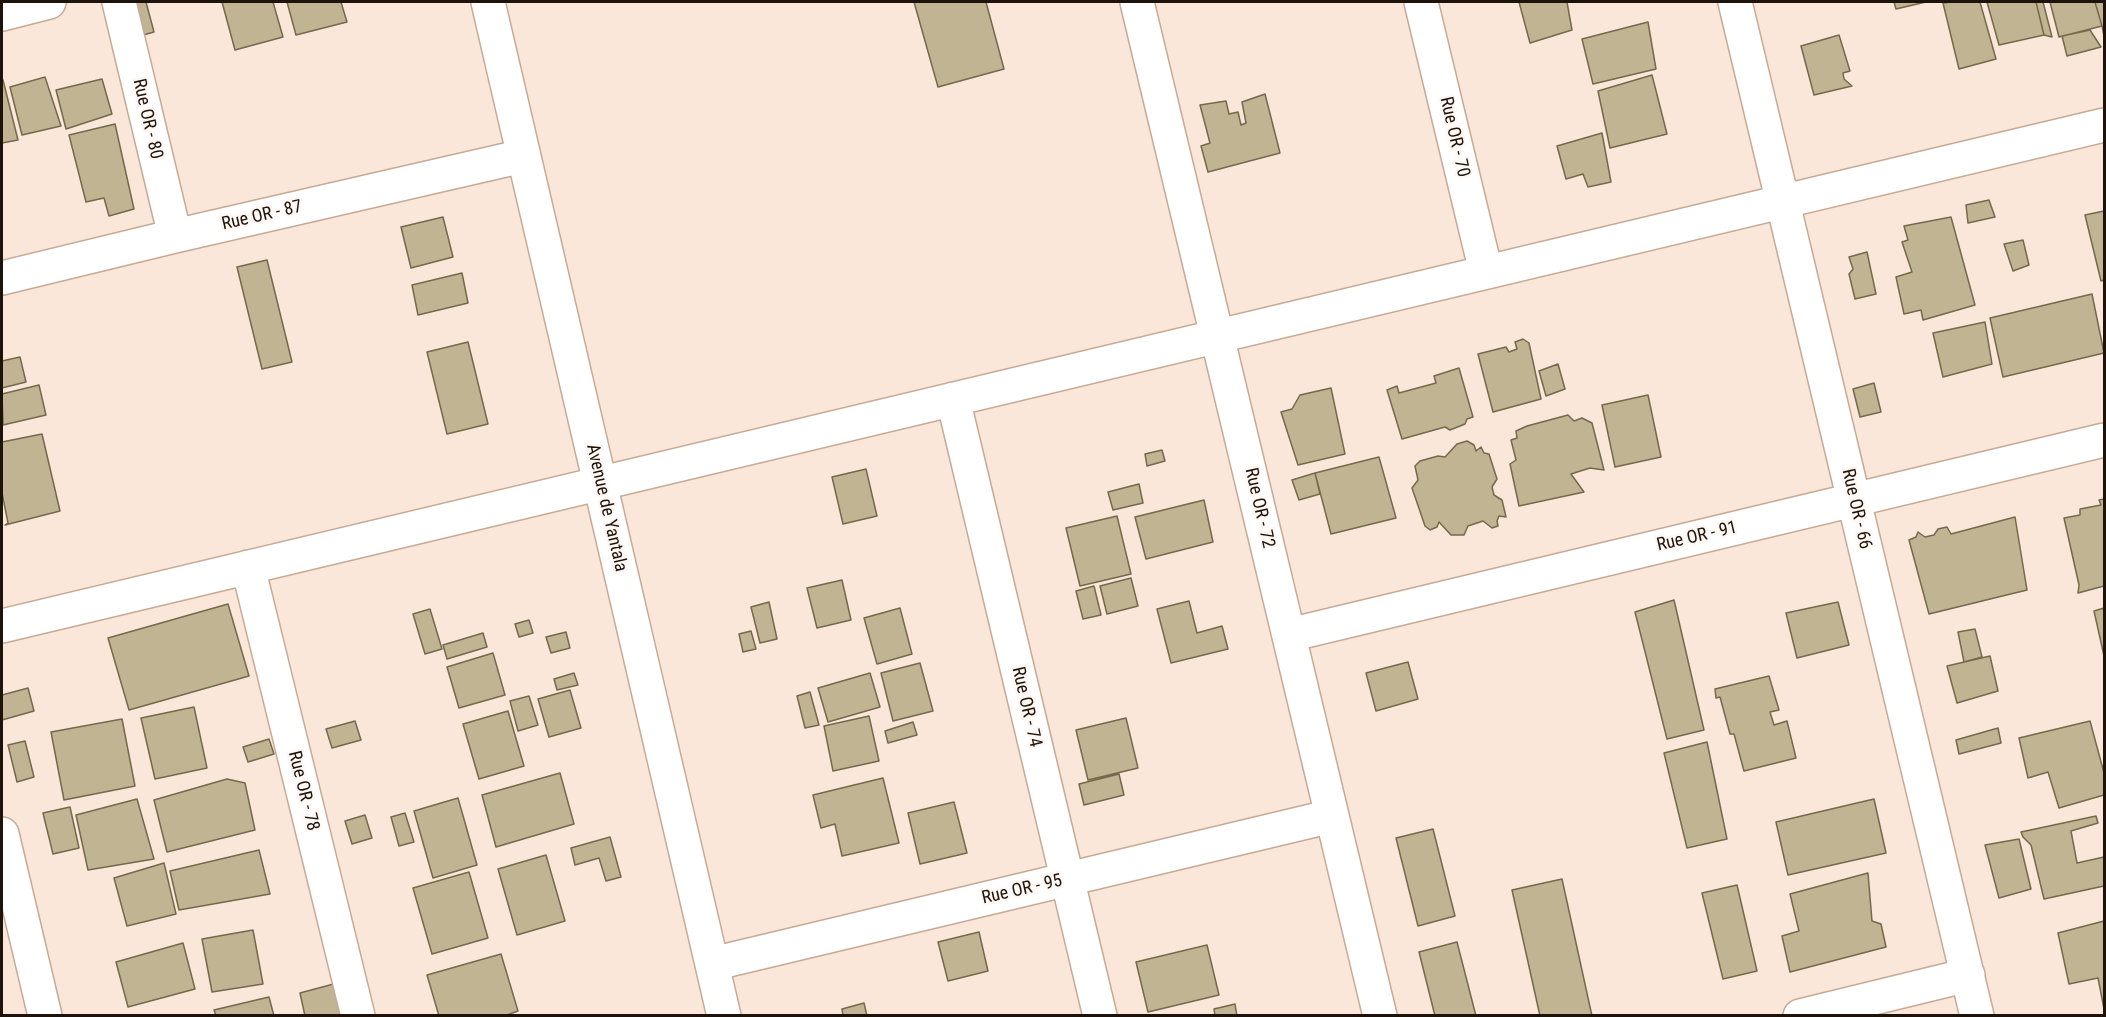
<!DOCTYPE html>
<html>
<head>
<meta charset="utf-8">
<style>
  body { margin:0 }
  #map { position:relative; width:2106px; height:1017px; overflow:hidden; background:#fae7da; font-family:"Roboto Condensed",sans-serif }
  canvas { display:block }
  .frame { position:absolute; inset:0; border:3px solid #1e130b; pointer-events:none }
</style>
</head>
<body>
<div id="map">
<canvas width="2106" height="1017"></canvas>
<div class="frame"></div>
</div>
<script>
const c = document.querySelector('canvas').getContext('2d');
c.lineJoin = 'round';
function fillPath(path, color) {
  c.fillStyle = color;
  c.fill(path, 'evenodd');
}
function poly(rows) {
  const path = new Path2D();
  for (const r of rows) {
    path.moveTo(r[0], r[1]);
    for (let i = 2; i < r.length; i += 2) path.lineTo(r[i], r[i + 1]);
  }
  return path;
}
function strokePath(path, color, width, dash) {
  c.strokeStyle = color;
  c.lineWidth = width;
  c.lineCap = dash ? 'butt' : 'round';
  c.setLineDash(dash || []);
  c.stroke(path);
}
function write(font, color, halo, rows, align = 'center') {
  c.font = font + ' "Roboto Condensed",sans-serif';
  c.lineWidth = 5;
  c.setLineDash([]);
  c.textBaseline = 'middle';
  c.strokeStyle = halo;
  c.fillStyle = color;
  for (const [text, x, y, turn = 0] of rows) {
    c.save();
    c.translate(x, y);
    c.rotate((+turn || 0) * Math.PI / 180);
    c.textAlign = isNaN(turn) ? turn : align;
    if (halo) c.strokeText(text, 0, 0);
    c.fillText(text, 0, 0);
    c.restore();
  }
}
const building = poly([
  [139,2,146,2,154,32,136,37,128,4,139,2],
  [222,2,273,2,283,37,235,50,222,2],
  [287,2,341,2,347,22,296,35,287,2],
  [914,2,986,2,1004,69,938,87,914,2],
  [1519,2,1567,2,1572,30,1530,43,1519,2],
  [1894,2,1926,2,1896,9,1894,2],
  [1952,2,1980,2,1996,59,1959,69,1943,3,1952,2],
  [1987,2,2036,2,2044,35,1999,45,1987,2],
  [2036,2,2043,2,2052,37,2044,35,2036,2],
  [2050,2,2095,2,2102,26,2059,37,2050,2],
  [2095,2,2104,2,2104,36,2102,26,2095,2],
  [1648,22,1656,69,1593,84,1582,39,1648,22],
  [2090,30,2101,47,2067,56,2062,36,2090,30],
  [1839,35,1850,71,1843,73,1844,79,1852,86,1814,95,1801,46,1839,35],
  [1652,75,1667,134,1610,148,1598,91,1652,75],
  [45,77,61,126,22,135,10,87,45,77],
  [102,79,112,114,66,129,56,90,102,79],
  [3,80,18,140,2,143,2,81,3,80],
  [1265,94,1280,153,1208,172,1201,146,1210,143,1200,105,1226,101,1229,114,1238,112,1241,125,1246,123,1242,102,1265,94],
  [115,124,134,209,109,216,104,198,86,202,69,135,115,124],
  [1602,133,1611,182,1588,187,1583,174,1566,179,1557,146,1602,133],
  [1989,200,1995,217,1968,223,1966,205,1989,200],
  [2104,211,2104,280,2101,281,2085,215,2104,211],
  [443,217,453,257,411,268,401,227,443,217],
  [1951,217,1975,305,1923,320,1921,310,1904,314,1896,277,1912,272,1902,242,1908,240,1904,226,1951,217],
  [2023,240,2029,265,2013,271,2004,244,2023,240],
  [1867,252,1876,294,1855,299,1849,274,1853,269,1849,257,1867,252],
  [267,260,292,362,262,369,237,267,267,260],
  [462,273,468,303,418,315,412,285,462,273],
  [2092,294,2104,353,2003,377,1990,318,2092,294],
  [1985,322,1992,364,1943,377,1933,333,1985,322],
  [1523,339,1529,343,1541,399,1493,412,1478,354,1506,347,1509,352,1517,349,1515,342,1523,339],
  [468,342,488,424,447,434,427,352,468,342],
  [20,357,26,382,2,388,2,361,20,357],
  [1558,364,1565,389,1546,396,1539,371,1558,364],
  [1459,368,1473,417,1467,419,1465,424,1450,430,1445,427,1402,439,1387,390,1397,386,1399,393,1436,383,1434,376,1459,368],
  [1874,383,1881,412,1860,417,1853,389,1874,383],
  [39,385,46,415,3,425,2,394,39,385],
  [1331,388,1345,454,1298,465,1281,412,1292,409,1300,395,1331,388],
  [1648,395,1661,457,1615,467,1602,405,1648,395],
  [1568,415,1574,421,1582,418,1592,423,1604,470,1590,468,1571,474,1584,492,1519,506,1510,464,1516,460,1511,440,1517,438,1516,431,1527,426,1568,415],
  [42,434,60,511,5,525,8,523,2,493,2,442,42,434],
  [1467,441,1474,445,1476,451,1481,447,1484,453,1489,454,1497,479,1492,487,1494,495,1502,500,1506,517,1499,516,1497,521,1498,526,1492,528,1483,521,1468,526,1464,535,1451,535,1439,522,1437,527,1430,530,1425,526,1412,488,1418,480,1415,466,1420,461,1438,456,1445,457,1457,444,1467,441],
  [1162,450,1165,461,1147,466,1145,454,1162,450],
  [1379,457,1396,518,1331,534,1315,473,1379,457],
  [866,469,877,516,843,524,832,477,866,469],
  [1315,473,1320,494,1299,500,1292,480,1315,473],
  [1139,484,1143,503,1113,510,1108,492,1139,484],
  [2104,499,2104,586,2078,593,2079,585,2064,518,2080,515,2080,509,2101,505,2099,500,2104,499],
  [1204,500,1213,542,1146,559,1135,517,1204,500],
  [1117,516,1131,574,1080,586,1066,528,1117,516],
  [2015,517,2027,590,1929,614,1909,540,1916,537,1918,532,1925,537,1934,535,1938,529,1947,527,1951,534,2015,517],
  [1131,578,1138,606,1107,614,1100,586,1131,578],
  [842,580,851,620,817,628,807,588,842,580],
  [1094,586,1101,615,1083,619,1076,591,1094,586],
  [1674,600,1704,730,1667,739,1635,612,1674,600],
  [1189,601,1197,633,1222,626,1228,649,1171,663,1157,609,1189,601],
  [769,602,777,639,760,643,751,607,769,602],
  [1838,602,1849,645,1797,658,1786,613,1838,602],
  [228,604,249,676,129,710,108,638,228,604],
  [900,608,912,654,877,664,864,618,900,608],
  [2104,608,2104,656,2094,611,2104,608],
  [430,609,442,649,425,654,413,614,430,609],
  [529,620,533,633,519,637,515,624,529,620],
  [1975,629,1982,657,1964,662,1958,632,1975,629],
  [751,631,756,649,743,652,739,634,751,631],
  [566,632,570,648,551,653,546,637,566,632],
  [483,633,487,647,447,659,443,645,483,633],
  [493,653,505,695,459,708,447,667,493,653],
  [1990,656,1998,691,1957,703,1947,666,1990,656],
  [1408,662,1418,699,1376,711,1366,673,1408,662],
  [920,663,933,711,893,721,881,673,920,663],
  [574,673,578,685,557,690,554,679,574,673],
  [870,673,880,707,828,722,818,688,870,673],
  [1769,676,1779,710,1770,712,1774,725,1787,721,1796,758,1744,771,1734,734,1730,734,1720,697,1716,698,1715,689,1769,676],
  [28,688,34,711,2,720,2,695,28,688],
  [570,690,581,728,549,737,538,699,570,690],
  [810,692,819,725,805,728,797,696,810,692],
  [529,696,538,725,518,731,510,701,529,696],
  [194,707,207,768,155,779,141,718,194,707],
  [508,711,524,766,479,779,463,724,508,711],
  [869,716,879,761,833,771,824,726,869,716],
  [1126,718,1138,768,1088,780,1076,730,1126,718],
  [122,719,135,786,64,800,51,732,122,719],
  [355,721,361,740,332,748,326,729,355,721],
  [2090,721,2104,773,2104,795,2059,808,2048,772,2028,778,2019,738,2090,721],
  [913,722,917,735,888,743,885,731,913,722],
  [1998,728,2001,743,1959,754,1956,740,1998,728],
  [269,739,274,754,248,762,243,747,269,739],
  [25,741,34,777,17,782,8,745,25,741],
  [1707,742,1727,839,1687,848,1664,753,1707,742],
  [560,773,574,824,496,847,482,795,560,773],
  [1119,774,1124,795,1084,805,1079,784,1119,774],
  [883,778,899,843,842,856,835,824,821,828,813,795,883,778],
  [227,779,245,783,255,830,167,852,154,800,227,779],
  [458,798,477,865,433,878,414,811,458,798],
  [137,799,154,859,88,870,76,815,137,799],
  [1874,799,1886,853,1788,875,1776,822,1874,799],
  [954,802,967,853,920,864,908,813,954,802],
  [70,807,79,848,53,854,43,813,70,807],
  [405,813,414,842,399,846,391,817,405,813],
  [365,815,372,838,352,844,345,821,365,815],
  [2096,816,2098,823,2071,831,2077,863,2104,857,2104,886,2044,899,2031,845,2023,837,2021,832,2096,816],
  [1433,829,1455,916,1418,926,1396,838,1433,829],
  [610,837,621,877,606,881,599,858,575,865,571,848,610,837],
  [2019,839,2031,889,1999,898,1985,845,2019,839],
  [259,850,270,894,179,910,170,871,259,850],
  [546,855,565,921,517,935,498,869,546,855],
  [164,863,176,914,127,926,114,878,164,863],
  [469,872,488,938,432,954,413,888,469,872],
  [1868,873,1872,921,1881,924,1886,947,1790,972,1782,936,1799,931,1790,894,1868,873],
  [1562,879,1592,1016,1540,1016,1512,890,1562,879],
  [1737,885,1757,971,1723,979,1702,893,1737,885],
  [2104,921,2104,1009,2098,978,2069,984,2058,933,2104,921],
  [253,930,263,984,212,992,202,939,253,930],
  [979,932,988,971,948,981,938,942,979,932],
  [1457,942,1476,1016,1435,1016,1419,952,1457,942],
  [183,943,195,989,128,1007,116,962,183,943],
  [1207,945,1219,995,1148,1012,1136,962,1207,945],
  [501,954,518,1011,504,1016,439,1016,427,975,501,954],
  [341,982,343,1016,305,1016,300,993,341,982],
  [269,997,274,1016,216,1016,214,1010,269,997],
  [864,1003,867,1016,843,1016,842,1009,864,1003],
  [1235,1004,1237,1016,1215,1016,1214,1009,1235,1004]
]);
const minor = poly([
  [119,2,175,236],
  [488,2,724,1016],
  [1137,2,1380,1016],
  [1421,2,1486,272],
  [1735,2,1977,1016],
  [2,14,49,2],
  [2,278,175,236,523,156],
  [953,399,1100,1016],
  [248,567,358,1016],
  [2,626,2104,125],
  [1289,635,2104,440],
  [2,834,45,1016],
  [712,964,1332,816],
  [1800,1016,1968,975]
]);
const streetNames = [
  ["Rue OR - 80",147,119,77],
  ["Rue OR - 70",1454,137,77],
  ["Rue OR - 87",262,216,-13],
  ["Avenue de Yantala",606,508,77],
  ["Rue OR - 72",1259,508,77],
  ["Rue OR - 66",1856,509,77],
  ["Rue OR - 91",1697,537,-13],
  ["Rue OR - 74",1026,707,77],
  ["Rue OR - 78",303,791,76],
  ["Rue OR - 95",1022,890,-13]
];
fillPath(building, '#c0b493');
strokePath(building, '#74694b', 1.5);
strokePath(minor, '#c7aa95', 36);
strokePath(minor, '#fff', 33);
write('18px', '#1e130b', '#fef7f3', streetNames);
</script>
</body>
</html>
